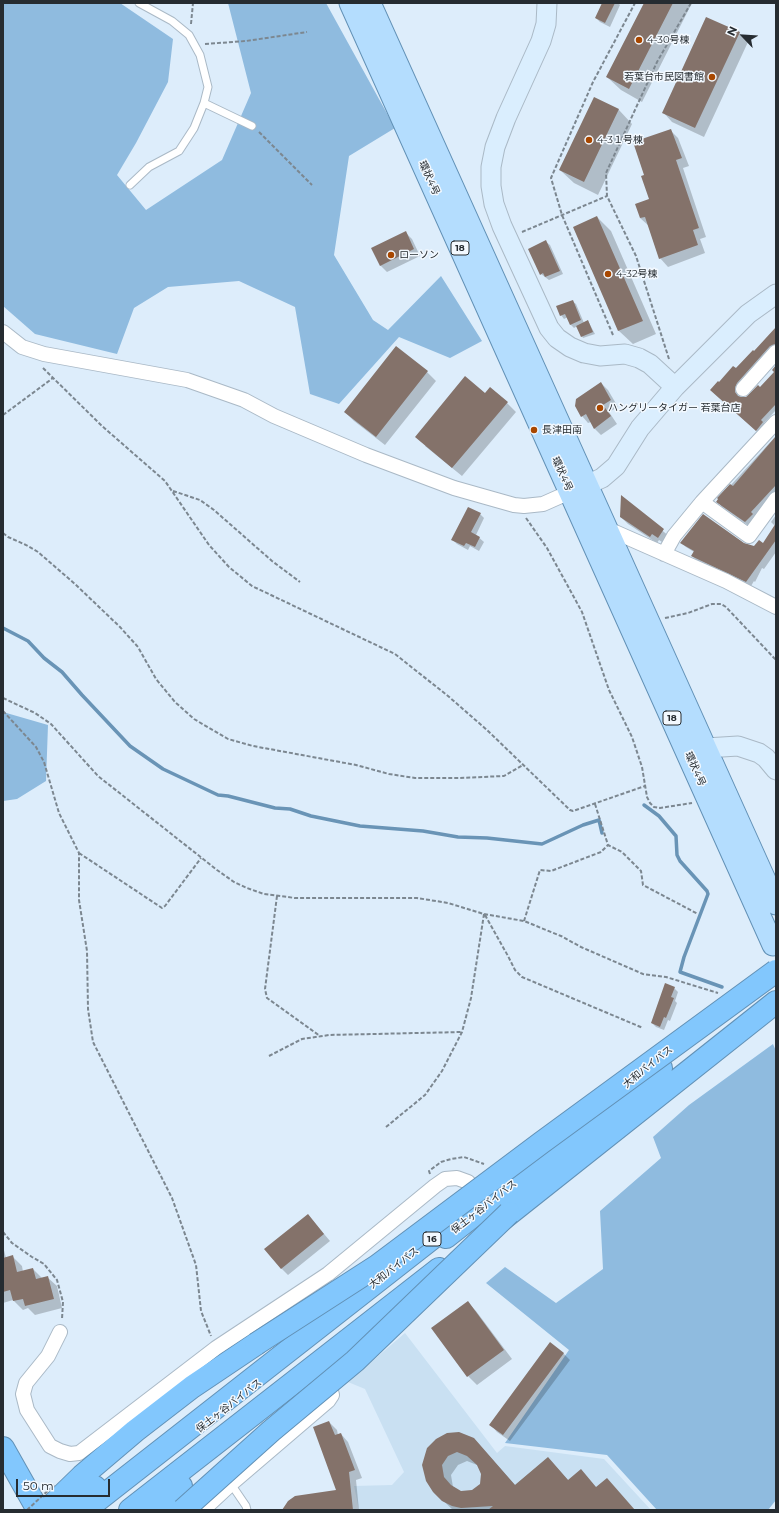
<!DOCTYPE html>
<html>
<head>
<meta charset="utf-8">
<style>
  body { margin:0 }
  #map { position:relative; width:779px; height:1513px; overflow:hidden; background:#ddedfb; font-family:Montserrat,sans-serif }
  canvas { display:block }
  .frame { position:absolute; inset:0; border:4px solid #262c31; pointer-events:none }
  .north { position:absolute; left:723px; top:16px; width:40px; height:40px; -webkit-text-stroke:3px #f3f9ff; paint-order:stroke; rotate:295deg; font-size:11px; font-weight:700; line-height:16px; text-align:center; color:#262c31 }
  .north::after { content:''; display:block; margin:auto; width:14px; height:18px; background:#262c31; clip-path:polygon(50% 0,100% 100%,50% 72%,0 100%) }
  .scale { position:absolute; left:16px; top:1479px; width:94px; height:18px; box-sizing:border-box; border:2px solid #262c31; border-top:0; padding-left:5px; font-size:12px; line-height:14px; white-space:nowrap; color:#262c31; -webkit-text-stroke:3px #f3f9ff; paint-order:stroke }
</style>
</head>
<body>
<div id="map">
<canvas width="779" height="1513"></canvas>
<div class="frame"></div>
<div class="north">N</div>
<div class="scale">50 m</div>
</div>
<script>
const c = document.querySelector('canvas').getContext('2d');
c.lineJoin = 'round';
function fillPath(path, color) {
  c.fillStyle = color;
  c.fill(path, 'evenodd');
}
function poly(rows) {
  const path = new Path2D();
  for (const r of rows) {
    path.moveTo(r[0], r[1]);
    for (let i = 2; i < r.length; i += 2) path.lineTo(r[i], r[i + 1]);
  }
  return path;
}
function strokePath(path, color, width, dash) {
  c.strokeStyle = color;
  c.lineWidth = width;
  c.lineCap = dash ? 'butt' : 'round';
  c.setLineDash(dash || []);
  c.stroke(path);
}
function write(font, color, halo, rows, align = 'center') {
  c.font = font + ' Montserrat,"Noto Sans JP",sans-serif';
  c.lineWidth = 3;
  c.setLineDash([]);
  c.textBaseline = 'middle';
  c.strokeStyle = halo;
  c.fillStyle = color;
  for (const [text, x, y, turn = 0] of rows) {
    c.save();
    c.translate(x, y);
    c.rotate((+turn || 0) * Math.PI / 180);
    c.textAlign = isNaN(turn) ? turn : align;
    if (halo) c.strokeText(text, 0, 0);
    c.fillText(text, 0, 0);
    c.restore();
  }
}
const built = poly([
  [405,1333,497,1453,505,1446,604,1459,651,1510,359,1510,354,1486,392,1485,404,1472,365,1389,348,1382]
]);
const forest = poly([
  [3,3,120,3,173,39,168,82,136,143,117,175,146,210,222,160,251,93,228,3,326,3,395,128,349,156,334,255,373,320,388,330,441,276,482,341,450,358,399,337,339,404,310,394,295,307,239,281,168,287,134,308,117,354,35,334,3,306],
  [3,712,48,725,46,781,17,799,3,801],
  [773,1044,776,1051,776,1500,768,1510,657,1510,607,1455,505,1443,569,1350,486,1283,505,1267,556,1303,603,1269,600,1211,661,1158,653,1137,689,1105]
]);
const shadow = poly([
  [603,3,618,3,620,5,610,27,600,22,596,18],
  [645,3,692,3,642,102,621,90,607,77],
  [739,33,748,42,704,137,672,122,663,112],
  [595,99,619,110,632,124,598,195,574,183,560,170],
  [670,130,678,138,689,166,683,168,706,237,700,239,705,253,668,267,660,258,649,226,640,218,650,199,645,175],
  [597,217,611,231,656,334,633,344,619,331,574,227],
  [405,232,412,239,420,256,387,272,380,265],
  [546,242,550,245,563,274,549,280,541,274],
  [572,301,576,304,584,323,588,321,595,334,583,338,577,326,574,328,570,324,568,317,564,319,561,315],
  [776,328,776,347,737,390,738,395,741,398,746,398,760,388,775,372,776,366,776,410,764,423,766,426,759,433,714,393,719,383,754,352],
  [427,372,436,381,385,445,354,421,345,412],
  [601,383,608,390,618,407,609,412,617,424,601,435,595,429,591,422,588,423,582,416],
  [485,395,507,403,516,412,462,476,425,446],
  [776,436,776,494,749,526,721,506,719,498],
  [622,497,670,537,665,544,659,540,657,543,628,524,621,517],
  [480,514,484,518,476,535,484,542,479,551,470,546,468,550,457,544,452,539],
  [776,515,776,552,764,569,762,568,755,582,754,581,751,586,697,561,692,556,694,552,686,547,681,543,744,544,754,547,763,544,775,526,771,522],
  [674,988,678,992,675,1001,677,1003,670,1021,668,1020,664,1030,656,1027,652,1023],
  [308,1215,330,1241,288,1275,281,1268],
  [3,1246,6,1258,13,1257,22,1266,23,1272,33,1269,42,1278,47,1277,57,1286,62,1308,35,1315,28,1308,23,1310,13,1300,3,1303],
  [467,1302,476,1311,512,1359,477,1385,468,1376],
  [563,1353,570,1360,510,1441,497,1432,491,1425],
  [329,1422,337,1430,338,1435,341,1434,348,1442,362,1478,356,1480,359,1510,283,1510,338,1490],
  [474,1439,515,1485,548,1458,569,1481,596,1487,635,1510,453,1510,433,1491,423,1465],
  [467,1461,477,1465,482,1474,481,1484,472,1491,461,1492,453,1487,451,1475,458,1465]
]);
const stream = poly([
  [3,628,28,641,44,658,62,672,82,695,130,746,163,769,218,795,228,796,275,808,290,809,311,816,360,826,423,831,458,837,487,838,542,844,583,825,599,820,602,833],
  [644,805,659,816,676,836,677,855,680,861,707,891,708,894,684,957,680,972,722,987]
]);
const building = poly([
  [602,3,615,3,605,23,595,18],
  [644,3,673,3,629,89,606,77],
  [706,17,740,32,695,128,662,113],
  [594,97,619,109,584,182,559,170],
  [671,129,682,158,676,160,699,228,693,230,698,245,659,259,645,217,640,218,635,204,649,199,641,176,644,175,633,142],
  [597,216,643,321,618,331,573,227],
  [406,231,414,249,380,266,371,248],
  [546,240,560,271,545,277,543,273,540,275,528,249],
  [573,300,581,320,570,325,565,314,560,316,556,306],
  [588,320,593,332,581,337,576,326],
  [776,327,776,344,770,346,737,383,735,388,735,392,738,396,742,397,746,397,758,385,760,387,774,372,772,370,776,365,776,404,761,420,763,422,756,431,710,390,718,381,719,382,733,366,736,368,753,350,754,351],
  [396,346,428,371,376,437,344,412],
  [465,376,485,393,490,387,508,402,452,468,415,437],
  [601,382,611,400,603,405,611,416,594,429,586,414,581,417,575,406,576,399],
  [776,436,776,485,751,512,753,514,745,522,716,502,718,499,717,498,730,484,733,486],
  [621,495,664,529,658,538,652,534,650,537,620,517],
  [468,507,481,513,471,532,480,537,475,547,466,543,464,546,451,540],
  [703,514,744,543,754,546,759,540,763,543,776,523,776,540,746,582,691,556,694,551,680,543],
  [665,983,675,987,671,997,674,998,666,1018,664,1017,660,1027,651,1023],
  [308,1214,324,1234,281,1269,264,1249],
  [13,1255,17,1272,33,1268,36,1279,48,1276,54,1299,25,1306,23,1299,13,1301,10,1290,3,1292,3,1258],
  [468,1301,504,1350,467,1377,431,1328],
  [550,1342,564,1353,503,1435,489,1425],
  [329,1421,335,1435,341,1433,355,1470,349,1472,353,1510,282,1510,288,1501,295,1496,336,1490,313,1427],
  [459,1432,474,1438,515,1485,548,1457,568,1480,581,1469,596,1487,607,1478,635,1510,488,1510,493,1506,461,1508,452,1506,442,1501,433,1492,426,1481,422,1465,427,1448,436,1439,447,1433],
  [457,1452,467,1456,477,1465,481,1474,480,1484,472,1490,461,1491,451,1485,444,1477,442,1465,448,1456]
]);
const path = poly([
  [191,24,193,3],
  [205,44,246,41,307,32],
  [259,132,312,185],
  [522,232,607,196],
  [613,335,562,215,551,178,593,82,635,3],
  [669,359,636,256,607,196,606,173,657,62,691,3],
  [43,368,102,426,165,481,209,545,229,567,252,586,395,654,448,696,487,730,570,810,573,811,645,786],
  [3,415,53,378],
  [173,491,200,500,214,510,272,561,300,582],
  [526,518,547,548,582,612,609,690,632,737,642,767,647,797,650,803,654,807,660,808,692,803],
  [3,533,8,537,26,545,38,552,75,584,120,627,138,647,156,679,175,702,194,719,228,739,253,746,356,765,389,774,415,778,459,778,504,776,523,765],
  [665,618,688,613,712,604,721,604,726,607,776,660],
  [3,698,35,713,51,724,98,776,217,870,234,882,247,888,264,894,295,898,417,898,448,903,484,914,524,921,561,936,581,947,643,974,666,977,718,993],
  [3,711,36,747,44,762,59,813,79,853,79,900,87,951,88,1009,93,1042,172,1198,196,1265,201,1311,211,1336],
  [595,804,608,845,622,852,641,871,643,885,698,914],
  [79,853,162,908,165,906,201,858],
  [277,896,265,989,267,998,320,1036],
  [485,915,508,956,515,970,522,977,643,1028],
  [524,921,540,870,551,871,601,852,608,845],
  [269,1056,302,1039,329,1035,462,1032],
  [386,1127,425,1095,442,1071,462,1032,471,998,484,914],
  [430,1174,429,1171,441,1162,451,1159,464,1157,484,1164],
  [3,1232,12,1243,32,1257,44,1264,57,1280,63,1302,62,1319]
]);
const lane = poly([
  [204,103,252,126],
  [130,185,149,167,179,151,194,128,204,103,208,87,200,55,189,35,172,21,139,3],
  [231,1484,246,1506,247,1510]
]);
const street = poly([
  [3,332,22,347,44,354,187,380,244,400,274,416,366,455,454,488,514,505,524,506,543,504,570,492],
  [743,389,776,352],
  [702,502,749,536,776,499],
  [608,529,726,581,776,607],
  [664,554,674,536,702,502,776,422],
  [60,1332,48,1356,26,1383,23,1394,27,1410,50,1446,60,1451,70,1454,79,1453,216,1348,328,1274,435,1186,445,1179,457,1178,468,1182,481,1197],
  [203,1510,231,1484,328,1401,332,1395,331,1391,323,1379]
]);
const secondary = poly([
  [547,3,546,24,541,41,506,118,495,147,491,167,491,186,494,204,502,226,549,328,557,338,570,347,584,353,600,356,625,354,639,358,650,364,675,387],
  [573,491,602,478,616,466,640,428,675,387,748,314,776,294],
  [691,754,706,748,738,746,759,753,766,758,776,770]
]);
const primary = poly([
  [350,3,773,945],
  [370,3,776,904]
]);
const highway = poly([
  [495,1225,776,1002],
  [446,1237,661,1068],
  [3,1448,38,1510],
  [47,1510,82,1476,135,1431,192,1387,256,1344],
  [63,1510,95,1487],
  [85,1510,454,1221],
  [130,1510,439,1269],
  [156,1510,181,1486]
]);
const pathBridge = poly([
  [27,1510,54,1485]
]);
const highwayBridge = poly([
  [256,1344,377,1266,541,1143,776,971],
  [183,1510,271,1431,355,1361,509,1213]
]);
const markers = [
  [639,40,4,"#a84700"],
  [712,77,4,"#a84700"],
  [589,140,4,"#a84700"],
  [391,255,4,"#a84700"],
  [608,274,4,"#a84700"],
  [600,408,4,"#a84700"],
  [534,430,4,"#a84700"]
];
const shields = [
  [460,248,18],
  [672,718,18],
  [432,1239,18]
];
const shieldNames = [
  ["18",460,248],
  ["18",672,718],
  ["16",432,1239]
];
const poiNames = [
  ["4-30号棟",647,40],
  ["若葉台市民図書館",704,77,"right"],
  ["4-3１号棟",597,140],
  ["ローソン",399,255],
  ["4-32号棟",616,274],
  ["ハングリータイガー 若葉台店",608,408],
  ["長津田南",542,430]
];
const streetNames = [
  ["環状4号",429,178,66],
  ["環状4号",562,474,66],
  ["環状4号",695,769,66],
  ["大和バイパス",648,1067,-39],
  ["保土ヶ谷バイパス",484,1207,-38],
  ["大和バイパス",394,1268,-38],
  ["保土ヶ谷バイパス",229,1406,-38]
];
fillPath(built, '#c9e0f2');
fillPath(forest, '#8fbbdf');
fillPath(shadow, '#0003');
strokePath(stream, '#6994b6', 3.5);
fillPath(building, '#84726a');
strokePath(lane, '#aab9c6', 9);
strokePath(street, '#aab9c6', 16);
strokePath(secondary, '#aab9c6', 21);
strokePath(primary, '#6291b6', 23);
strokePath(highway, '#6291b6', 24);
strokePath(path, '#7c8790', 2, [4, 2]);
strokePath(lane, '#fff', 7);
strokePath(street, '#fff', 14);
strokePath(secondary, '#daeefe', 19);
strokePath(primary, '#b4ddfe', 21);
strokePath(highway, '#82c7fd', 22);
strokePath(highwayBridge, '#6291b6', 24, []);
strokePath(pathBridge, '#7c8790', 2, [4, 2]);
strokePath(highwayBridge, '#82c7fd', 22);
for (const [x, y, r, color] of markers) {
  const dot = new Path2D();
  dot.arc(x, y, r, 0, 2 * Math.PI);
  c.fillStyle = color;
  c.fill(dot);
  strokePath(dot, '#f3f9ff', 1.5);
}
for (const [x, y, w] of shields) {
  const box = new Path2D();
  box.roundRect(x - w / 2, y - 7, w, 14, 3);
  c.fillStyle = '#f3f9ff';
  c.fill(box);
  strokePath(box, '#262c31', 1);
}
write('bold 9px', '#262c31', null, shieldNames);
write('10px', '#262c31', '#f3f9ff', poiNames, 'left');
write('10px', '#262c31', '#f3f9ff', streetNames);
</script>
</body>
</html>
